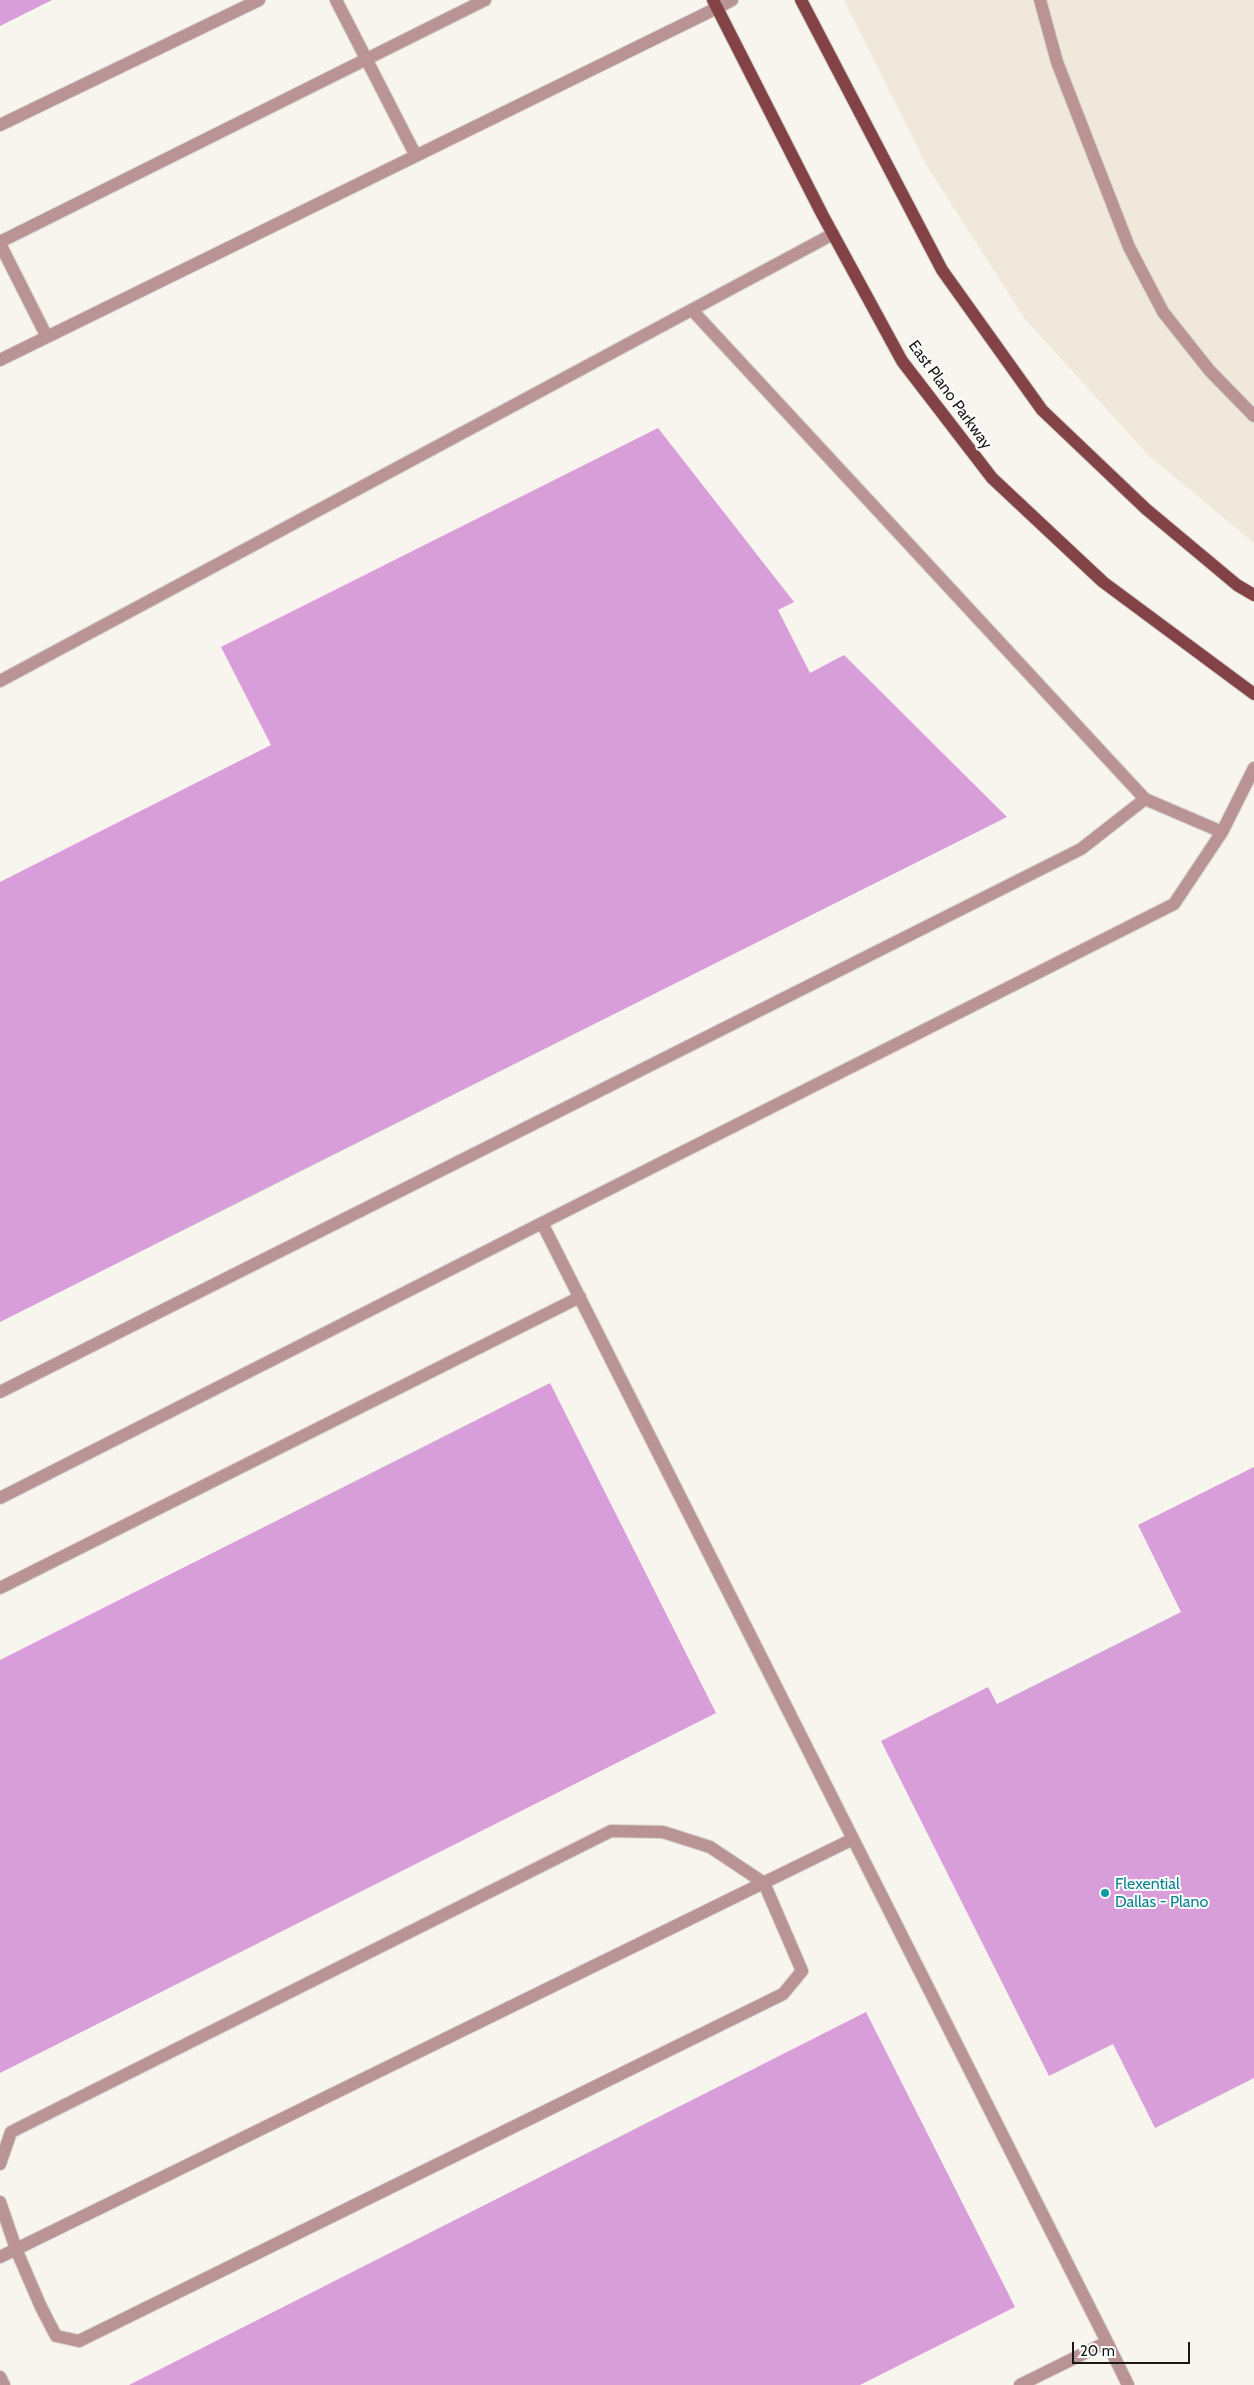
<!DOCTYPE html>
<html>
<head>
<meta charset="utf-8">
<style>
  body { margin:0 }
  #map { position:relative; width:1254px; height:2385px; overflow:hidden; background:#f8f4ee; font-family:Cabin,sans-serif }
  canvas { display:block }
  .scale { position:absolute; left:1072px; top:2342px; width:118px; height:22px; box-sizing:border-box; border:2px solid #1a1816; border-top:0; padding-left:6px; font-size:15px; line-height:18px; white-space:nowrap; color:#1a1816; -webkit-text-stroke:4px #fff; paint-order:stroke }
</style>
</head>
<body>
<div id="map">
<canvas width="1254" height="2385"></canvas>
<div class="scale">20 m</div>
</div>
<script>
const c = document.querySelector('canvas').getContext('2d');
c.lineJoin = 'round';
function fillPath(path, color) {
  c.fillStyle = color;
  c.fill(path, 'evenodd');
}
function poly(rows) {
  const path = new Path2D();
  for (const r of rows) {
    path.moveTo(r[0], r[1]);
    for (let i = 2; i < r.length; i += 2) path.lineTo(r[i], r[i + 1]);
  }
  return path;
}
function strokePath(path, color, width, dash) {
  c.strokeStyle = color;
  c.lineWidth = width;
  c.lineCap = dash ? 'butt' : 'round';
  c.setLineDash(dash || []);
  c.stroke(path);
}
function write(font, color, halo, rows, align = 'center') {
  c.font = font + ' Cabin,sans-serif';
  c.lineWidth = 4;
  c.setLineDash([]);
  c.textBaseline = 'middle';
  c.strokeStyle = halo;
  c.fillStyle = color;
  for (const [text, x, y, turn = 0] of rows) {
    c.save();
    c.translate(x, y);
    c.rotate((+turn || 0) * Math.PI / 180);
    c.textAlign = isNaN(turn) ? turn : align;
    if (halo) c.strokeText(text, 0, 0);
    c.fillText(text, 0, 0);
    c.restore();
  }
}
const built = poly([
  [844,0,1254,0,1254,543,1150,457,1025,319,925,163]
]);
const building = poly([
  [0,0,52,0,0,26],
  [658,428,794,602,778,610,810,673,844,655,1007,817,0,1322,0,882,271,745,221,647],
  [550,1383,716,1713,0,2073,0,1660],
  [1254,1467,1254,2078,1155,2128,1113,2044,1049,2076,881,1741,988,1687,997,1704,1181,1612,1138,1525],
  [866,2012,1015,2307,860,2385,129,2385]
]);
const lane = poly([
  [336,0,416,156],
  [1040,0,1057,62,1129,247,1163,312,1210,371,1254,416],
  [0,125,259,0],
  [0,242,485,0],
  [0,244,47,337],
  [0,360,717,8],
  [0,681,833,234],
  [1145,799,1222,832],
  [542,1223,1174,904,1222,832,1254,768],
  [0,1392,1081,849,1145,799,692,310],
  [0,1498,542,1223,1107,2342],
  [0,1588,580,1297],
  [0,2164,11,2132,611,1831,663,1832,710,1847,764,1883,802,1971,783,1994,79,2341,56,2336,41,2307,16,2249,0,2202],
  [0,2257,853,1839],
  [0,2377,4,2385],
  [1020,2385,1107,2342,1128,2385]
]);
const street = poly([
  [717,8,732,0]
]);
const primary = poly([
  [713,0,822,214,902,361,992,478,1103,582,1254,694],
  [801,0,942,270,1042,410,1146,509,1237,585,1254,595]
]);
const markers = [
  [1105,1893,5,"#0f9aa8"]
];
const streetNames = [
  ["East Plano Parkway",950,395,54]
];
const cultureNames = [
  ["Flexential",1115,1884],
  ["Dallas - Plano",1115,1902]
];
fillPath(built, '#f1e8dc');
fillPath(building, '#d89eda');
strokePath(lane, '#d4d1cb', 14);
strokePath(street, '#d4d1cb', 14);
strokePath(primary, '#d4d1cb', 14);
strokePath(lane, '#ba9394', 12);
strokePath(street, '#ba9394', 12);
strokePath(primary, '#834246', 12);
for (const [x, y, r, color] of markers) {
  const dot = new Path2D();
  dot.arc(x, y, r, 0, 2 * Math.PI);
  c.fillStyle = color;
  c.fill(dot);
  strokePath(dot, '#fff', 2);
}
write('16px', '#1a1816', '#fff', streetNames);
write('16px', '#0d838f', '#fff', cultureNames, 'left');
</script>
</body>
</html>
